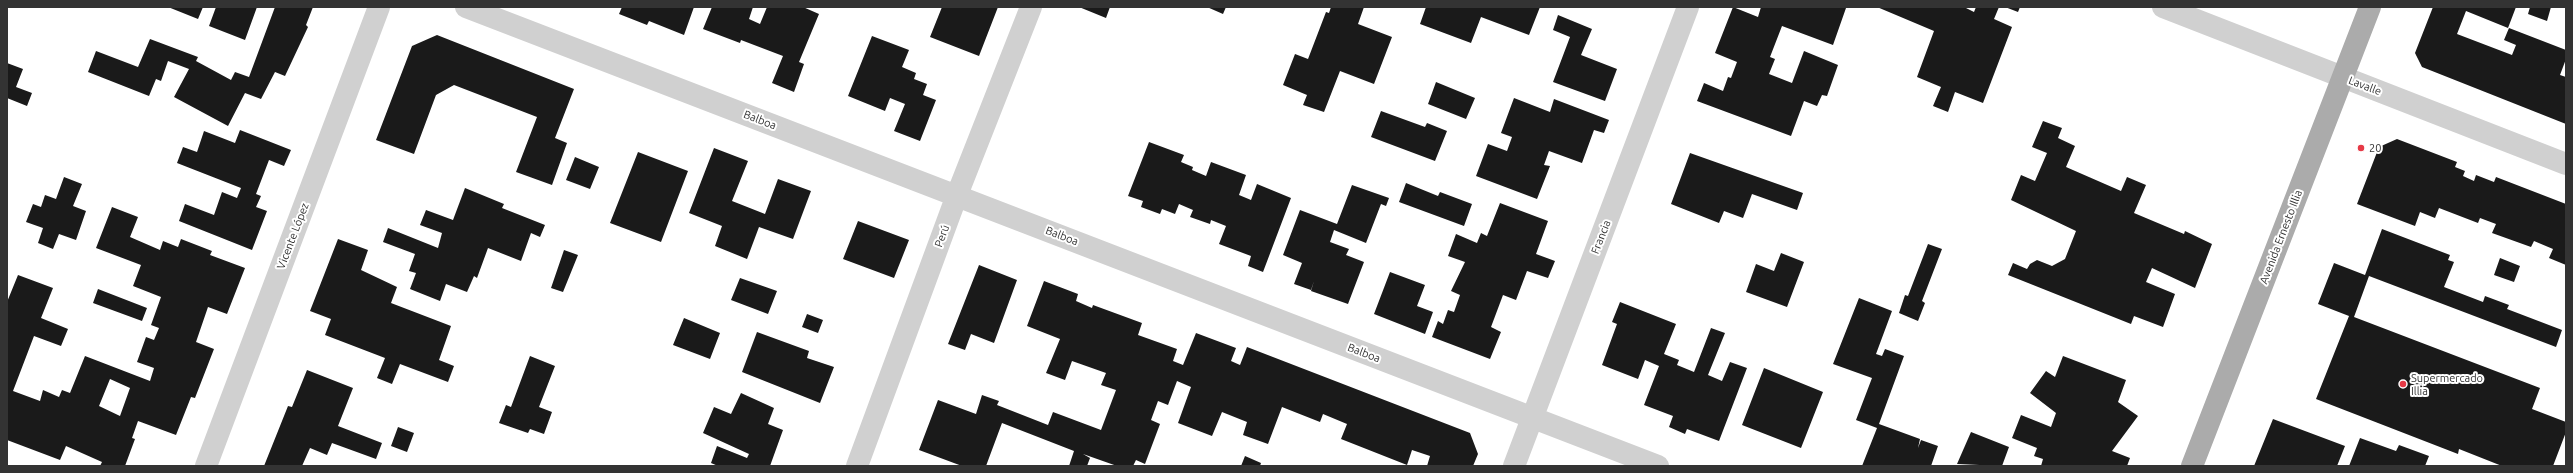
<!DOCTYPE html>
<html>
<head>
<meta charset="utf-8">
<style>
  body { margin:0 }
  #map { position:relative; width:2573px; height:473px; overflow:hidden; background:#fff; font-family:Ubuntu,sans-serif }
  canvas { display:block }
  .frame { position:absolute; inset:0; border:8px solid #333; pointer-events:none }
</style>
</head>
<body>
<div id="map">
<canvas width="2573" height="473"></canvas>
<div class="frame"></div>
</div>
<script>
const c = document.querySelector('canvas').getContext('2d');
c.lineJoin = 'round';
function fillPath(path, color) {
  c.fillStyle = color;
  c.fill(path, 'evenodd');
}
function poly(rows) {
  const path = new Path2D();
  for (const r of rows) {
    path.moveTo(r[0], r[1]);
    for (let i = 2; i < r.length; i += 2) path.lineTo(r[i], r[i + 1]);
  }
  return path;
}
function strokePath(path, color, width, dash) {
  c.strokeStyle = color;
  c.lineWidth = width;
  c.lineCap = dash ? 'butt' : 'round';
  c.setLineDash(dash || []);
  c.stroke(path);
}
function write(font, color, halo, rows, align = 'center') {
  c.font = font + ' Ubuntu,sans-serif';
  c.lineWidth = 4;
  c.setLineDash([]);
  c.textBaseline = 'middle';
  c.strokeStyle = halo;
  c.fillStyle = color;
  for (const [text, x, y, turn = 0] of rows) {
    c.save();
    c.translate(x, y);
    c.rotate((+turn || 0) * Math.PI / 180);
    c.textAlign = isNaN(turn) ? turn : align;
    if (halo) c.strokeText(text, 0, 0);
    c.fillText(text, 0, 0);
    c.restore();
  }
}
const building = poly([
  [168,7,203,7,198,19],
  [216,7,257,7,245,40,209,26],
  [275,7,313,7,306,25,308,27,285,76,275,72,261,99,245,93,228,126,174,97,189,69,168,61,161,81,156,79,149,96,88,72,96,51,138,67,150,39,198,57,196,61,231,80,235,72,249,77],
  [622,7,694,7,684,35,649,21,647,25,619,14],
  [712,7,753,7,749,19,760,24,767,7,803,7,819,14,799,62,804,64,794,92,772,83,783,56,741,40,740,43,703,29],
  [942,7,998,7,979,56,930,37],
  [1079,7,1110,7,1106,18],
  [1207,7,1226,7,1223,14],
  [1331,7,1364,7,1358,24,1392,37,1374,84,1340,71,1324,112,1303,105,1307,95,1283,85,1295,54,1308,59,1326,12,1329,13],
  [1426,7,1540,7,1529,35,1481,17,1471,43,1420,24],
  [1733,7,1758,17,1761,7,1846,8,1833,45,1782,26,1770,57,1775,59,1769,74,1792,83,1804,51,1838,65,1827,96,1822,95,1817,106,1804,101,1791,136,1697,101,1704,83,1723,91,1728,77,1731,78,1737,62,1715,53],
  [1877,7,1964,7,1974,12,1976,7,1999,7,1994,19,2012,27,1983,103,1955,92,1948,112,1933,106,1941,87,1917,77,1934,31],
  [2005,7,2020,7,2018,12],
  [2433,7,2516,7,2508,28,2466,11,2457,34,2512,55,2516,45,2504,40,2509,28,2566,50,2566,59,2560,75,2566,77,2566,124,2422,67,2415,53],
  [2530,7,2551,7,2547,21,2528,14],
  [1558,15,1592,29,1581,55,1617,69,1605,101,1553,82,1570,37,1553,30],
  [437,35,574,89,555,138,567,143,552,185,516,172,537,117,454,85,436,95,414,154,376,140,412,46],
  [872,36,909,50,902,67,916,73,914,79,927,84,923,95,936,100,920,141,894,131,905,104,890,98,885,111,848,96],
  [7,63,23,69,16,87,32,93,27,106,7,98],
  [1436,82,1475,98,1466,119,1428,104],
  [1514,98,1550,112,1554,99,1609,120,1604,133,1594,130,1582,163,1549,151,1544,165,1550,166,1537,199,1476,176,1488,144,1507,151,1512,137,1501,133],
  [1381,111,1425,127,1427,123,1447,131,1435,161,1371,137],
  [2043,121,2062,128,2058,138,2075,146,2066,167,2121,191,2127,177,2146,185,2134,213,2184,234,2185,231,2212,244,2195,288,2152,268,2146,282,2175,294,2163,327,2134,316,2131,324,2008,275,2013,263,2027,269,2030,264,2037,260,2052,266,2065,259,2076,231,2011,200,2021,175,2035,181,2047,153,2032,147],
  [240,130,291,150,284,166,269,160,256,194,261,196,256,207,267,211,252,250,179,221,185,204,214,215,222,192,237,198,241,188,177,163,183,147,197,152,204,131,235,143],
  [2397,139,2457,162,2455,167,2465,171,2463,176,2474,181,2476,175,2494,182,2496,177,2566,204,2566,265,2549,258,2553,249,2534,241,2531,247,2492,233,2496,224,2480,218,2478,223,2439,208,2435,218,2420,212,2415,226,2357,204,2379,147],
  [1149,142,1184,155,1181,162,1193,167,1192,170,1206,176,1211,162,1246,175,1239,195,1251,200,1257,184,1291,198,1263,272,1248,266,1251,256,1219,244,1226,226,1211,220,1210,224,1190,217,1193,210,1179,204,1175,214,1162,209,1160,214,1141,207,1143,201,1128,196],
  [714,148,748,161,732,201,765,214,778,179,811,191,793,239,759,227,747,259,715,246,722,226,689,213],
  [638,152,688,171,661,242,610,223],
  [1690,153,1803,193,1797,210,1752,194,1743,218,1724,211,1719,223,1671,204],
  [575,157,599,167,590,189,566,180],
  [64,177,82,184,73,206,86,211,76,240,59,234,53,249,38,243,43,228,26,222,33,204,41,207,45,195,56,199],
  [1406,183,1438,196,1440,192,1472,204,1464,226,1399,202],
  [1352,185,1389,198,1386,206,1381,204,1366,243,1334,230,1330,242,1349,249,1346,255,1364,262,1348,304,1311,291,1314,281,1311,290,1294,284,1302,263,1283,255,1300,210,1337,224],
  [465,188,504,204,502,208,545,225,540,237,531,233,521,261,488,248,477,278,474,276,467,292,446,284,440,301,410,289,416,273,409,271,415,254,383,242,388,228,438,248,442,233,420,225,426,210,453,220],
  [1500,203,1548,221,1536,254,1555,261,1548,278,1527,271,1516,300,1503,295,1491,327,1501,332,1490,359,1432,337,1438,321,1443,324,1448,310,1454,312,1460,295,1451,291,1465,262,1448,256,1456,234,1477,243,1481,233,1487,236],
  [112,207,138,217,130,237,160,250,163,241,178,247,181,239,212,251,210,255,245,268,227,314,208,307,196,342,214,349,195,398,191,397,176,435,138,421,132,438,135,439,125,466,100,466,102,462,66,446,60,460,7,440,7,302,18,275,53,288,41,318,68,329,61,346,34,336,13,391,40,401,43,390,59,397,62,390,70,393,85,356,150,381,154,368,137,362,146,337,154,340,159,328,151,325,161,297,133,286,141,265,96,248],
  [110,379,130,388,120,416,99,406],
  [858,221,909,240,894,278,843,259],
  [2382,229,2450,255,2448,260,2454,262,2444,287,2483,302,2485,296,2509,305,2507,309,2562,330,2556,347,2369,276,2354,317,2540,388,2532,409,2566,422,2566,432,2553,466,2502,466,2459,449,2458,454,2316,399,2349,316,2318,304,2334,263,2365,275],
  [338,239,368,250,361,270,397,287,391,303,451,326,439,360,454,366,448,382,400,364,392,384,377,378,385,358,325,335,331,319,310,311],
  [1928,244,1942,249,1922,301,1925,303,1918,321,1899,313,1905,295,1908,296],
  [564,250,578,255,563,292,551,288],
  [1781,253,1804,262,1787,307,1746,292,1756,264,1774,271],
  [2500,258,2520,266,2514,282,2494,275],
  [979,265,1017,280,994,343,971,334,965,350,948,344],
  [1390,272,1425,285,1417,306,1433,312,1425,334,1374,314],
  [740,278,777,291,768,314,731,300],
  [1044,281,1078,294,1076,301,1092,308,1093,305,1142,323,1138,335,1177,349,1173,361,1183,365,1196,333,1236,348,1231,361,1240,365,1247,347,1470,433,1478,454,1473,466,1427,466,1430,456,1412,450,1407,465,1341,439,1347,424,1323,414,1320,422,1282,407,1268,444,1243,435,1247,422,1222,412,1212,436,1178,423,1191,387,1177,381,1168,405,1158,401,1151,420,1160,424,1145,464,1136,460,1133,466,1117,466,1083,454,1090,458,1087,466,1069,466,1074,451,1002,423,986,466,962,466,919,450,938,400,976,414,982,395,999,401,997,405,1048,425,1053,412,1101,430,1116,390,1101,385,1106,373,1072,361,1065,380,1046,373,1060,339,1027,326],
  [98,289,147,308,142,321,93,303],
  [1859,298,1892,311,1876,354,1882,356,1885,349,1904,356,1879,424,1920,439,1918,448,1921,440,1938,446,1931,466,1862,466,1877,428,1856,420,1872,378,1833,364],
  [1620,302,1676,324,1664,354,1679,360,1677,365,1694,372,1711,328,1725,333,1708,375,1722,381,1730,362,1747,368,1719,441,1687,429,1685,434,1669,427,1673,416,1644,405,1659,366,1645,360,1638,379,1602,365,1617,324,1612,322],
  [807,314,823,320,818,333,802,327],
  [684,318,720,333,710,359,673,345],
  [757,332,809,351,807,358,834,367,820,403,742,372],
  [530,356,555,366,539,407,552,412,544,434,530,429,528,433,499,423,506,405,511,407],
  [2063,356,2126,380,2118,402,2138,416,2112,451,2130,458,2127,466,2041,466,2043,459,2034,456,2037,448,2012,438,2021,415,2051,427,2056,413,2030,393,2046,371,2055,377],
  [1764,368,1823,392,1801,448,1742,425],
  [307,370,353,388,338,426,382,443,376,459,332,443,327,455,310,448,302,466,264,466,288,406,292,407],
  [741,393,774,408,768,424,783,430,770,466,718,466,711,463,717,446,747,458,749,454,703,433,714,407,731,414],
  [2273,419,2345,446,2337,466,2254,466],
  [398,427,414,433,407,452,391,446],
  [1971,432,2009,447,2002,466,1957,464],
  [2360,438,2396,451,2399,445,2429,456,2425,466,2349,466],
  [1245,456,1261,463,1260,466,1241,466]
]);
const minor = poly([
  [466,7,1658,466],
  [2163,7,2566,164],
  [206,466,379,7],
  [857,466,957,195,1031,7],
  [1514,466,1688,7]
]);
const major = poly([
  [2192,466,2370,7]
]);
const markers = [
  [2361,148,4,"#e63946"],
  [2403,384,4,"#e63946"]
];
const streetNames = [
  ["Lavalle",2365,86,21],
  ["Balboa",760,120,21],
  ["Vicente López",293,236,-69],
  ["Perú",942,236,-70],
  ["Balboa",1062,236,21],
  ["Francia",1601,237,-69],
  ["Avenida Ernesto Illia",2281,237,-69],
  ["Balboa",1364,353,21]
];
const poiNames = [
  ["20",2369,148],
  ["Supermercado",2411,378],
  ["Illia",2411,391]
];
fillPath(building, '#1a1a1a');
strokePath(minor, '#d0d0d0', 22);
strokePath(major, '#ababab', 22);
for (const [x, y, r, color] of markers) {
  const dot = new Path2D();
  dot.arc(x, y, r, 0, 2 * Math.PI);
  c.fillStyle = color;
  c.fill(dot);
  strokePath(dot, '#fff', 1.5);
}
write('11px', '#333', '#fff', streetNames);
write('11px', '#333', '#fff', poiNames, 'left');
</script>
</body>
</html>
